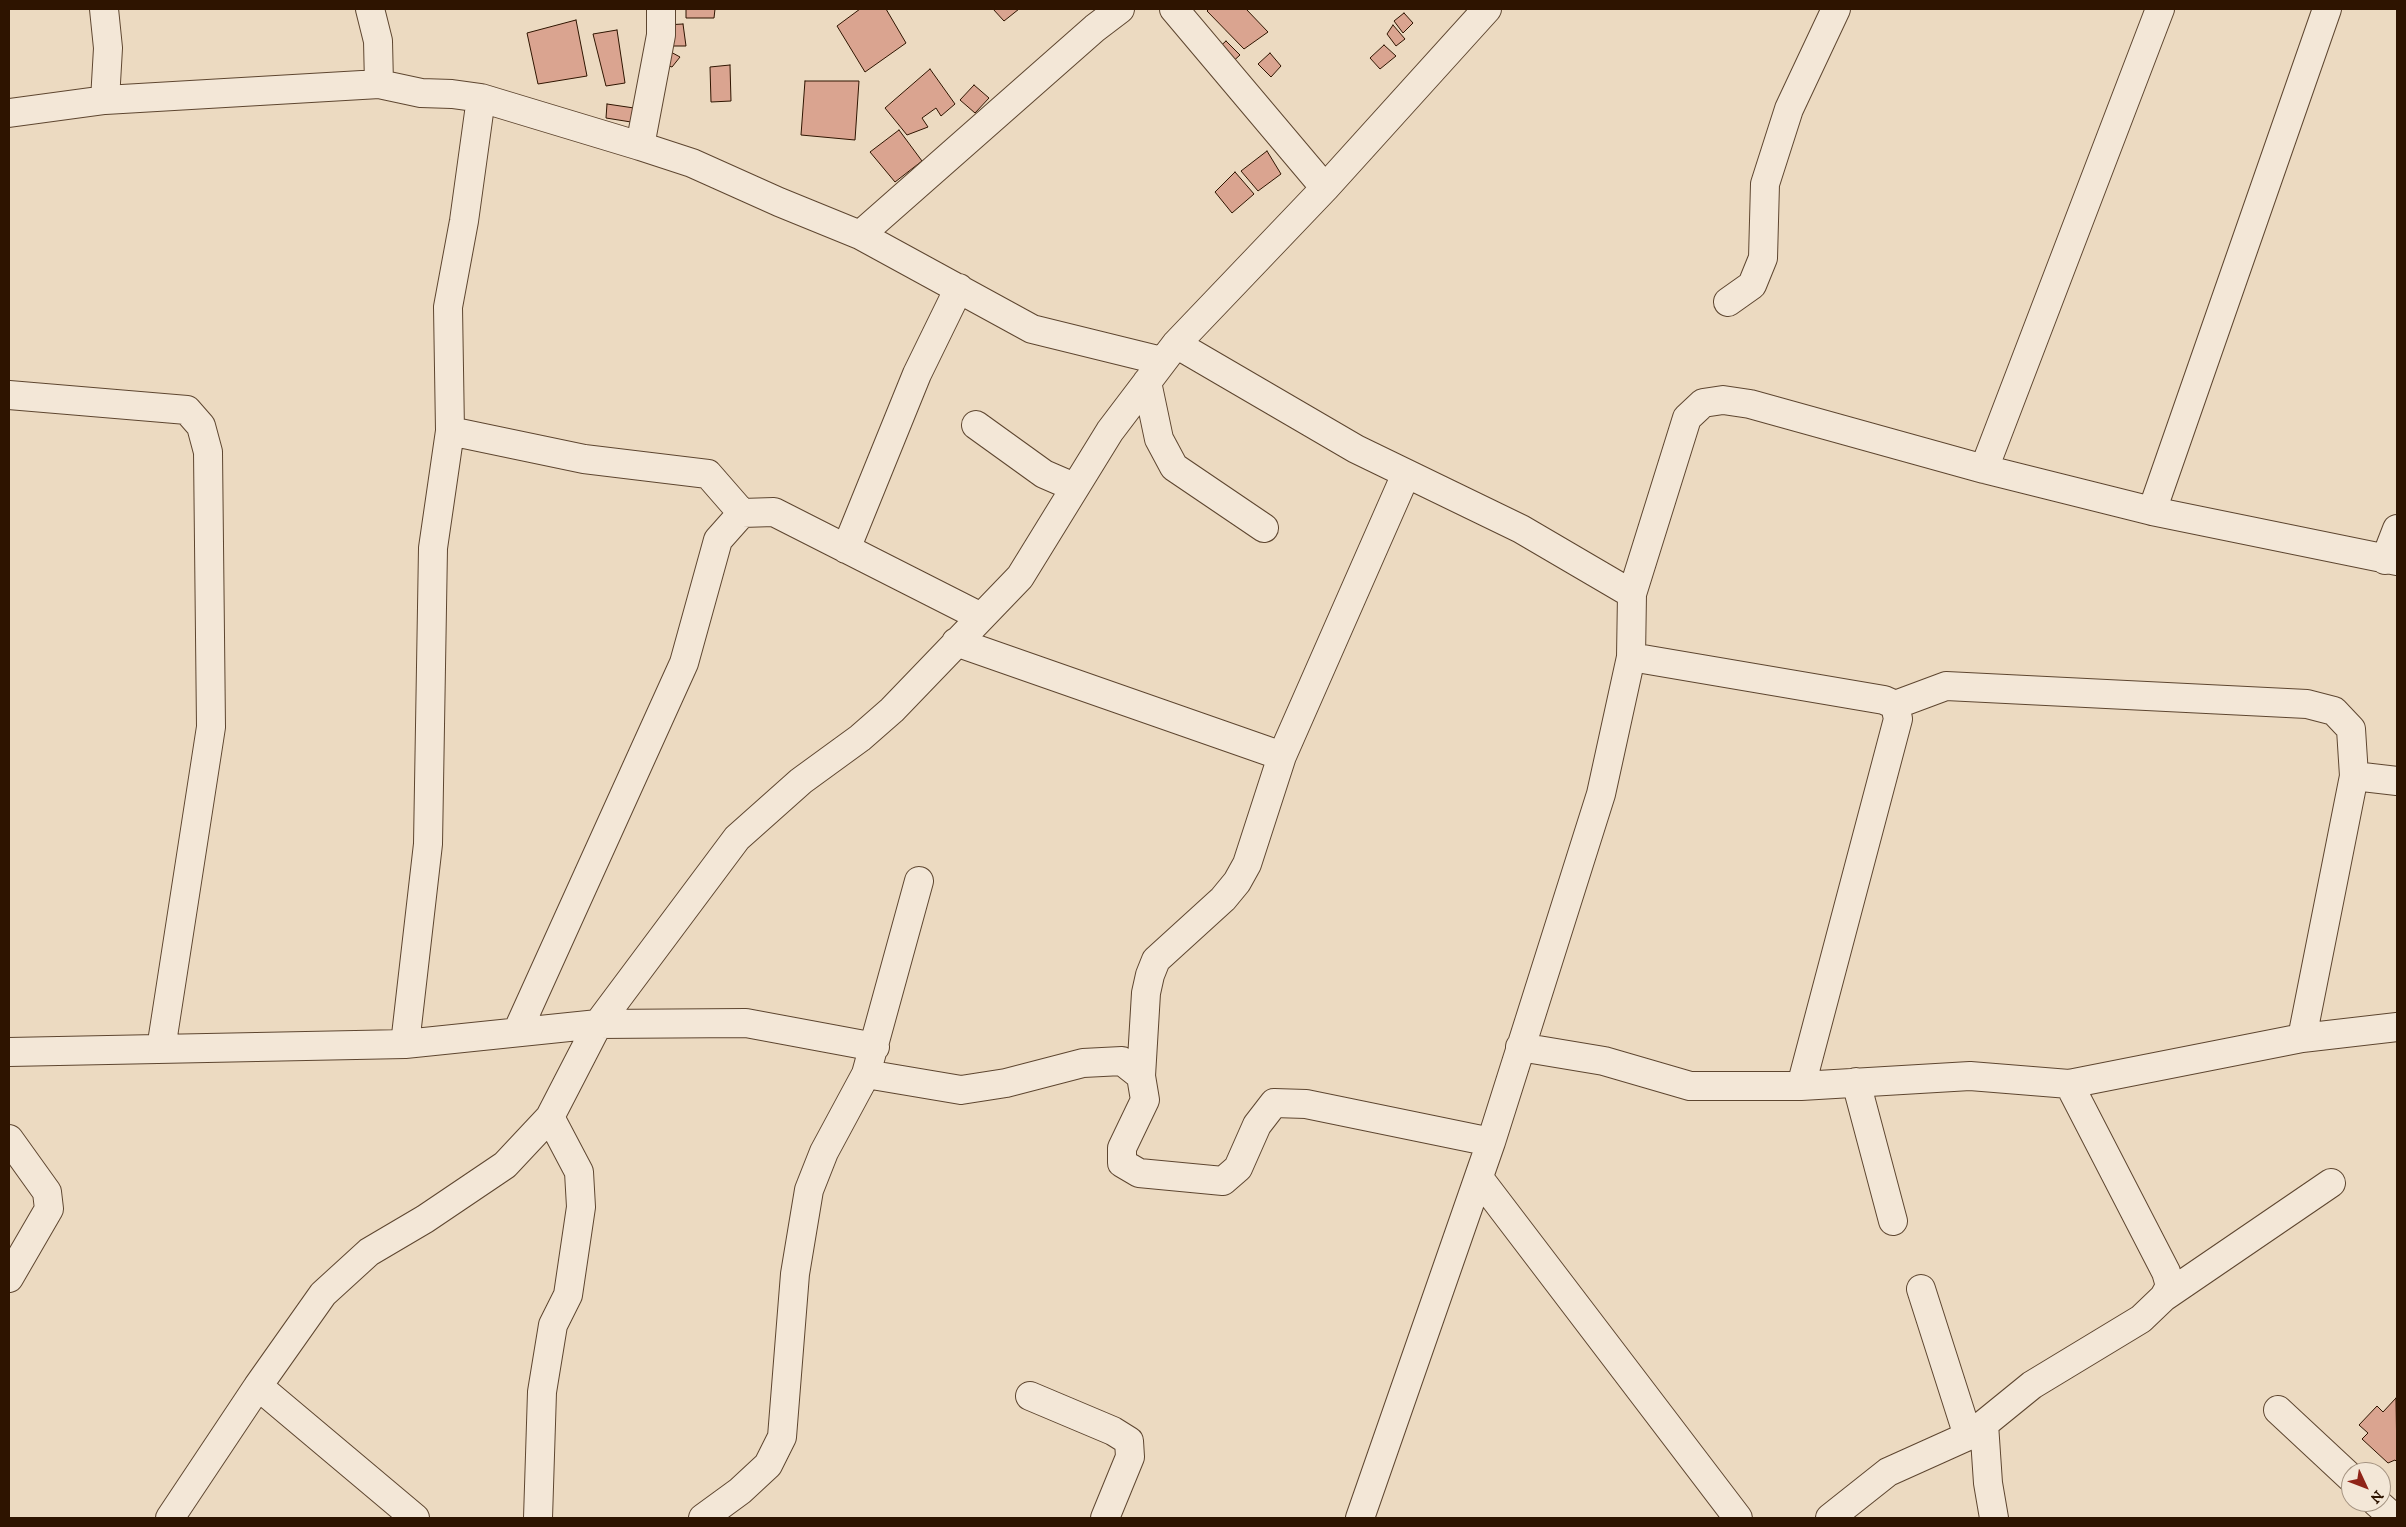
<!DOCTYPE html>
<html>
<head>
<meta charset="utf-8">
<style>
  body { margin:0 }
  #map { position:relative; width:2406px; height:1527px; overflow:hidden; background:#ecdac1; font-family:"IM FELL DW Pica",serif }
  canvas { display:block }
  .frame { position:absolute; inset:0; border:10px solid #2e1400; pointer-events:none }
  .north { position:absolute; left:2341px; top:1462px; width:50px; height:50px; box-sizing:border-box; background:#f3e7d7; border:1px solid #a49381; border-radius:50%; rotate:133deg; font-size:14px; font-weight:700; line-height:20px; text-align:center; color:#2e1400 }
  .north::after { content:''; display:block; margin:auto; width:18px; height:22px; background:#8f2418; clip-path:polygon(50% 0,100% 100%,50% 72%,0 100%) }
</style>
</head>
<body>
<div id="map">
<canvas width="2406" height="1527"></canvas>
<div class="frame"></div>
<div class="north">N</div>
</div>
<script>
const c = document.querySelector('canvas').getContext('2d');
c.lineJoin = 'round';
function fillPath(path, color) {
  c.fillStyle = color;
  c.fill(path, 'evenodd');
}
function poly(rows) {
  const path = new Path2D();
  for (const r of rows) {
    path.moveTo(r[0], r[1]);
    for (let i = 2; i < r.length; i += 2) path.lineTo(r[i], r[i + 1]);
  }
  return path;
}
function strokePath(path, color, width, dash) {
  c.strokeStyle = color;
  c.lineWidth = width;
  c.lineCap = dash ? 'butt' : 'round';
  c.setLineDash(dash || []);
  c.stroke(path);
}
const building = poly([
  [686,9,715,9,714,18,686,18,686,9],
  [860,9,886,9,906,43,865,72,837,26,860,9],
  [993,9,1019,9,1004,21,993,9],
  [1209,9,1246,9,1268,32,1244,49,1207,11,1209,9],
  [1404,13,1413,23,1403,33,1394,21,1404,13],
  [576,20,587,76,538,84,527,33,576,20],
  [683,24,686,46,666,46,665,25,683,24],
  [1393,25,1405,39,1396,46,1387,34,1393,25],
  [617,30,625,83,606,86,593,34,617,30],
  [1226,41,1240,55,1229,65,1216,50,1226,41],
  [1384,45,1396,56,1380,69,1370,58,1384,45],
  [669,51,680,57,672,67,660,63,669,51],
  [1270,53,1281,66,1271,77,1258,64,1270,53],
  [730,65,731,101,711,102,710,67,730,65],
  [930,69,955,104,941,116,936,108,922,118,928,127,907,135,885,108,930,69],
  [805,81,859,81,855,140,801,135,805,81],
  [974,85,989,98,975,113,960,100,974,85],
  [607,104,634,108,631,122,606,118,607,104],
  [899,130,922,161,895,182,870,152,899,130],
  [1267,151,1281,174,1258,191,1241,171,1267,151],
  [1235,172,1254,194,1232,213,1215,192,1235,172],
  [2396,1398,2397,1462,2395,1460,2388,1463,2362,1439,2368,1433,2359,1425,2377,1406,2383,1412,2396,1398]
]);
const minor = poly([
  [104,9,108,48,105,100],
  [370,9,378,41,379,84],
  [661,9,661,35,640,146,692,163,779,202,860,235,1032,329,1162,361],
  [1174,9,1325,188],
  [9,113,105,100,379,84,421,93,452,94,481,98,640,146],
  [860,235,1095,28,1120,9],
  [1728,302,1752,285,1763,258,1765,184,1789,109,1836,9],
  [1176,344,1356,449,1521,529,1632,594],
  [1147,382,1159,439,1174,467,1264,528],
  [9,395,187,410,201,426,208,452,211,727,161,1049],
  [976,425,1044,474,1074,487],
  [450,431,584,459,708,474,742,513],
  [1984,469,2160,9],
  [2152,511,2327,9],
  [846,549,917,374,959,288],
  [2385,560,2397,529],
  [956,642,1282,756],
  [1631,657,1884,700,1895,705,1898,719,1801,1086],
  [1895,705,1946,686,2307,704,2334,711,2351,729,2354,776,2302,1038],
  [2354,776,2397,781],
  [517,1032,684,663,718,540,742,513,774,512,981,617],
  [405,1044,428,844,433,548,450,431,448,307,464,221,481,98],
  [1520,1047,1604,1061,1690,1086,1801,1086,1970,1076,2069,1084,2302,1038,2397,1027],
  [9,1052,405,1044,598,1024,746,1023,875,1047],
  [866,1074,961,1090,1006,1083,1083,1063,1122,1061,1141,1076,1145,1100,1122,1148,1122,1163,1139,1173,1223,1181,1238,1168,1257,1125,1274,1103,1306,1104,1491,1142],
  [1141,1076,1146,993,1150,975,1156,960,1223,899,1237,882,1247,864,1282,756,1406,474],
  [1856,1082,1893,1221],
  [9,1139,47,1192,49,1209,9,1278],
  [1479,1178,1738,1518],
  [1921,1289,1968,1436],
  [2164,1297,2331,1183],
  [258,1386,415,1518],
  [1030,1396,1113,1431,1129,1441,1130,1457,1105,1518],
  [2278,1410,2351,1478],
  [2376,1502,2394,1518],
  [170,1518,258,1386,323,1294,369,1252,425,1219,505,1165,550,1117,598,1024,737,838,801,781,860,738,892,710,1020,577,1110,431,1176,344,1325,188,1487,9],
  [538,1518,542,1392,553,1325,568,1295,581,1207,579,1172,550,1117],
  [703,1518,740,1491,768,1465,782,1437,795,1274,809,1190,824,1152,866,1074,919,881],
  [1360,1518,1491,1142,1601,794,1631,657,1632,594,1687,418,1703,403,1723,400,1750,404,1984,469,2152,511,2397,561],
  [1830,1518,1888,1472,1968,1436,1984,1424],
  [1994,1518,1988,1483,1984,1424,2032,1385,2141,1319,2164,1297,2170,1286,2166,1272,2069,1084]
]);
fillPath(building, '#daa490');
strokePath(building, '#2e1400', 1);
strokePath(minor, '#5e4630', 30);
strokePath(minor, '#f3e7d7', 28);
</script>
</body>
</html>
